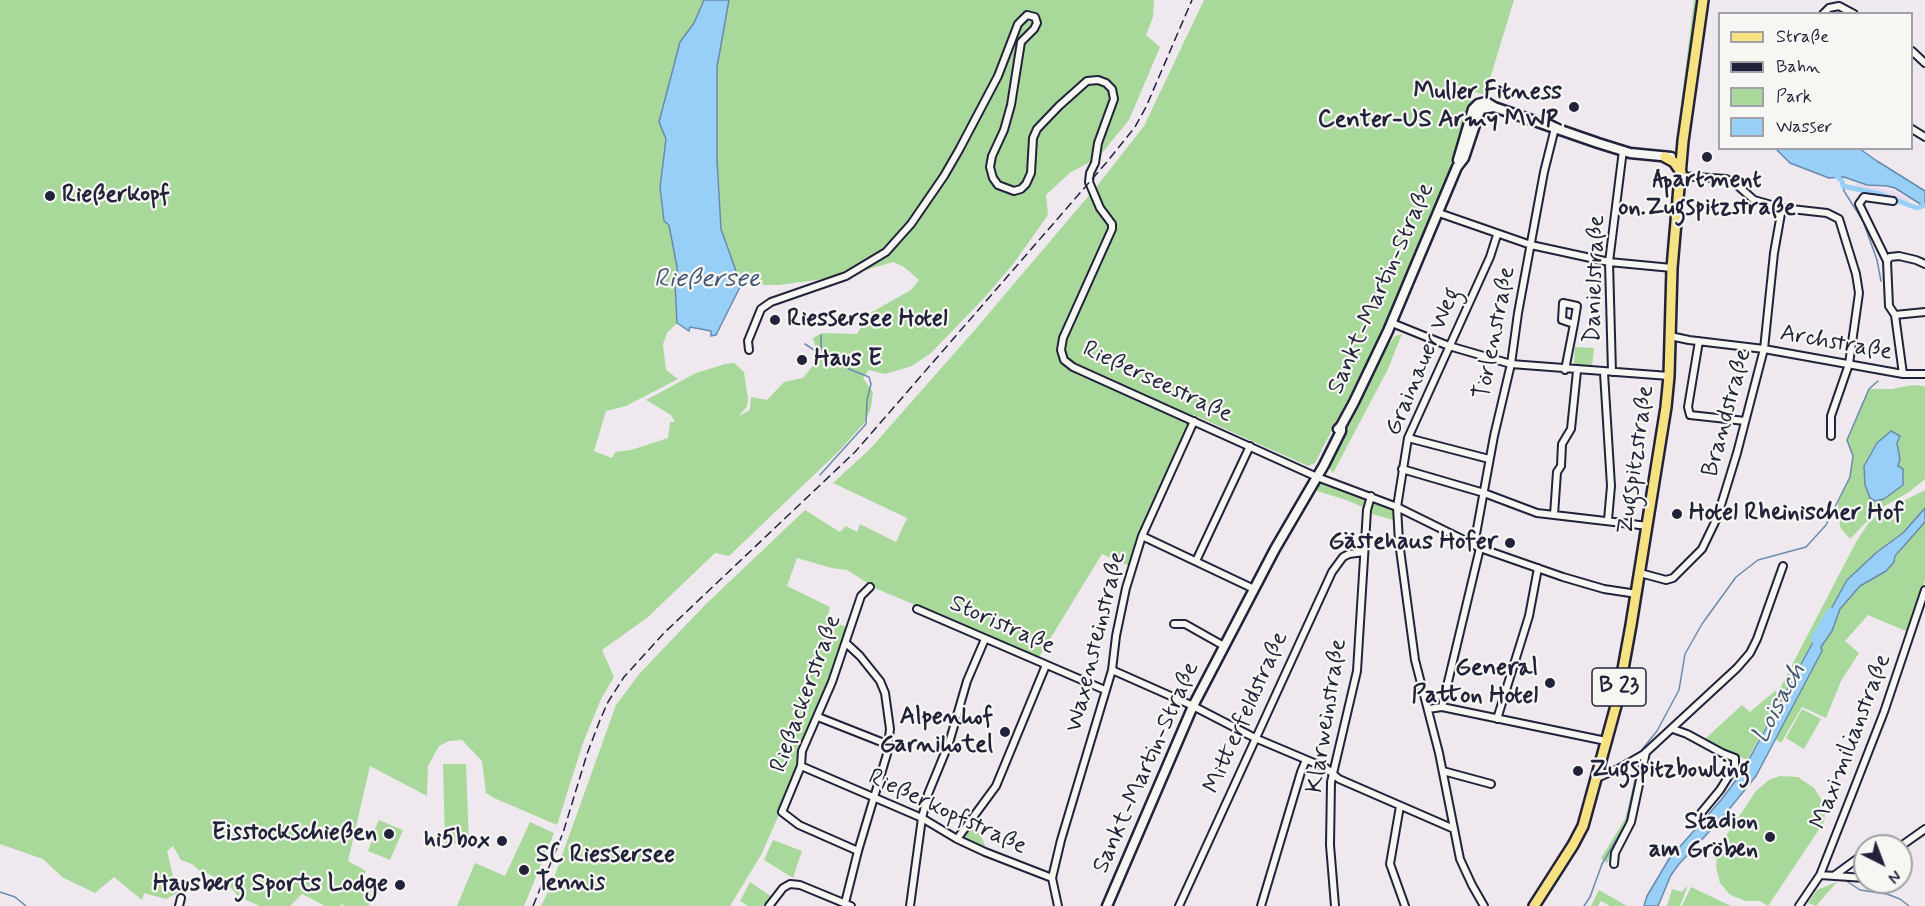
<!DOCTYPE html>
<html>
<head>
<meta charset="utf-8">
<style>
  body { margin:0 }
  #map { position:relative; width:1925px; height:906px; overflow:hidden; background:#efe9ef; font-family:Mynerve,sans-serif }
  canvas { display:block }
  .legend { position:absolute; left:1718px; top:12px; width:195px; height:138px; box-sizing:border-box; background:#f6f6f2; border:2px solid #a1a1a9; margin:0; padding:8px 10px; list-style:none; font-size:18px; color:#22223b }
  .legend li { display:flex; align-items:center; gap:12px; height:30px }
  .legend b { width:30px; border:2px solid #a1a1a9 }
  .north { position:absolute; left:1853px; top:834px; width:60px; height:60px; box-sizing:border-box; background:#f6f6f2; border:2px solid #a1a1a9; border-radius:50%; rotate:138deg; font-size:16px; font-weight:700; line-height:24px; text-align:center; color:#22223b }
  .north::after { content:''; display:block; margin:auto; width:21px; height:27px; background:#22223b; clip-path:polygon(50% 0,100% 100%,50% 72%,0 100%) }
</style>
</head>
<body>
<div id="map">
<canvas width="1925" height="906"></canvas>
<ul class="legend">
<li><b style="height:8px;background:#f7e281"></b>Straße</li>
<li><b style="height:8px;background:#22223b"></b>Bahn</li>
<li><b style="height:16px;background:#a8d99a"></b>Park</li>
<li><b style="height:16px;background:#98cff7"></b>Wasser</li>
</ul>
<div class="north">N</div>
</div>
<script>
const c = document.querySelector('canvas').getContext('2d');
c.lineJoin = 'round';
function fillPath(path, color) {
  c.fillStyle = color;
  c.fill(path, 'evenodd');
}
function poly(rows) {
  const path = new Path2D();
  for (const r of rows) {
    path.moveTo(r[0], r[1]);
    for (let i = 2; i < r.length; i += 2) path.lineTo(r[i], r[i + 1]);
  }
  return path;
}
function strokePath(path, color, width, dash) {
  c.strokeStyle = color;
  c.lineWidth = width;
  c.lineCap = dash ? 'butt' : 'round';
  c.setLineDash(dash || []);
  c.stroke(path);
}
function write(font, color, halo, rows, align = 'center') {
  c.font = font + ' Mynerve,sans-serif';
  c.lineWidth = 4.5;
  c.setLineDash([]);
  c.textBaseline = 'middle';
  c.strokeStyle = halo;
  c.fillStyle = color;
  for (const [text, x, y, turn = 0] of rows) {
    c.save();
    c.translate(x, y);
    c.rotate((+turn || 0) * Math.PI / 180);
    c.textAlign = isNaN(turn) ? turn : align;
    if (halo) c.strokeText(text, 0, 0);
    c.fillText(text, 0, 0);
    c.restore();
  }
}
const built = poly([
  [1856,183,1892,191,1910,199,1907,207,1892,199,1854,191]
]);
const green = poly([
  [0,0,704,0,694,23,680,42,659,122,666,139,660,187,662,206,664,221,669,225,670,233,677,267,677,283,675,284,677,323,667,333,663,344,666,370,678,379,626,406,606,411,594,451,612,458,615,452,631,450,668,438,670,422,675,422,671,415,646,400,696,373,725,364,734,363,744,372,748,399,747,406,739,416,750,410,751,397,767,400,784,382,803,378,818,359,813,338,822,333,857,334,870,313,911,290,919,280,904,267,893,262,846,276,779,285,741,285,721,229,717,160,717,67,729,0,1154,0,1153,17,1146,35,1160,47,1129,120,1098,158,1071,172,1046,195,1048,215,1014,263,985,297,931,353,912,366,885,374,869,370,863,378,873,392,871,407,865,422,839,451,729,556,715,553,648,617,602,650,614,677,601,699,583,743,557,825,494,798,486,793,482,761,462,740,449,741,439,746,428,766,427,796,370,766,348,861,366,871,361,884,380,893,368,906,345,906,342,904,340,906,325,906,302,894,290,906,260,906,239,897,225,881,200,871,192,864,181,860,173,846,167,851,177,893,166,899,144,893,142,900,114,877,95,893,62,877,43,859,0,844],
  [1204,0,1514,0,1485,95,1475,92,1454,159,1433,218,1378,341,1315,463,1308,466,1194,415,1147,516,1138,537,1130,566,1102,554,1039,657,877,589,847,570,832,568,797,558,787,586,830,607,827,619,849,628,781,810,761,855,730,906,541,906,551,886,616,705,640,673,705,605,805,510,840,532,846,526,857,532,860,524,896,542,907,518,833,483,870,449,973,332,1097,186,1144,126],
  [1694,0,1698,0,1690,73,1679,143,1676,145],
  [1402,334,1388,369,1333,473,1327,465,1388,346,1395,336],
  [1575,347,1594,348,1592,366,1574,365],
  [1913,385,1924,386,1925,388,1925,479,1909,492,1878,510,1850,539,1840,527,1838,503,1850,477,1853,456,1847,440,1869,389,1892,389],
  [1899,440,1896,443,1900,459,1898,466,1870,498,1864,472,1868,457,1877,443],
  [1321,480,1368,498,1365,508,1346,500,1317,491],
  [1925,490,1925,508,1920,515,1903,533,1877,552,1847,580,1747,760,1724,750,1705,739,1742,705,1750,712,1775,691,1778,692,1856,542,1870,521,1884,511],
  [1371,501,1389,506,1395,514,1393,520,1369,513],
  [1925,522,1925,580,1908,632,1868,615,1845,641,1859,653,1841,681,1826,718,1802,707,1781,743,1775,739,1822,651,1821,647,1832,631,1840,609,1860,586,1872,580,1894,562,1896,556],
  [1802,709,1821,719,1804,749,1786,738],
  [1644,760,1632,814,1607,863,1601,858,1625,819,1633,787,1636,763],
  [443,764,466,764,469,843,445,844],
  [1780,776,1798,777,1814,788,1821,799,1825,814,1824,822,1768,906,1760,901,1746,901,1730,895,1720,883,1716,867,1717,860,1712,857,1756,791,1769,780],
  [973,818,987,850,958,839],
  [379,820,403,830,390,860,368,851,373,838,371,837],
  [530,822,554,833,524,906,457,906,475,863,505,876],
  [773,840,802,851,793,878,764,860],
  [750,882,772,897,766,906,748,906,740,901],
  [1836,882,1837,882,1816,906,1808,903,1817,890],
  [1688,885,1680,906,1667,906,1672,889,1682,892],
  [1691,887,1731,906,1682,906],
  [1599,890,1627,906,1610,906,1601,901,1598,906,1591,906]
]);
const water = poly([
  [704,0,729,0,717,67,717,160,721,229,741,285,716,335,711,336,711,331,690,327,689,331,677,323,675,283,677,283,677,267,669,225,664,221,660,187,666,139,659,122,680,42,694,23,704,0],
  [1776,149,1860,149,1877,161,1925,191,1925,207,1895,188,1887,186,1867,185,1844,177,1829,178,1790,163,1776,149],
  [1891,431,1900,436,1897,443,1900,459,1898,466,1903,469,1903,485,1884,499,1875,501,1870,498,1865,485,1864,466,1877,443,1891,431],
  [1925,508,1925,522,1895,556,1894,562,1886,571,1860,586,1840,609,1832,631,1821,647,1822,651,1756,776,1722,818,1679,864,1671,875,1658,906,1644,906,1647,896,1669,859,1721,800,1742,772,1847,580,1877,552,1903,533,1925,508]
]);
const stream = poly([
  [1843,186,1844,191,1863,221,1877,260,1881,281],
  [821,335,821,345,824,357],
  [805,344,834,363,869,377,871,384,867,400,866,424,820,475],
  [1640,752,1657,731,1679,690,1685,654,1702,624,1736,577,1758,560,1806,547,1826,525,1850,477,1853,456,1847,440,1869,389,1878,381],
  [1845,880,1860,890,1887,894,1900,899,1909,906],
  [0,892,15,897,26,906],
  [1584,906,1590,897,1602,864,1626,823,1639,762]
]);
const canal = poly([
  [1832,172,1842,181,1843,186,1880,194,1917,208,1925,205]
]);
const river = poly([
  [1815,639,1831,612]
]);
const minor = poly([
  [1823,14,1829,8,1839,6,1854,14],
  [1912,51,1925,63],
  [1912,129,1925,137],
  [1680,176,1726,179,1737,185,1754,200,1782,208,1827,213,1839,219,1856,274,1859,293,1849,364,1831,416,1831,436],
  [1439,213,1531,245,1609,262,1672,268],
  [1497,235,1490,257,1408,438,1397,507,1480,548,1563,577,1604,589,1637,594],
  [1887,261,1859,204,1864,197,1893,201],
  [1895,315,1925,312],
  [1392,323,1449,346,1511,364,1669,376],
  [1670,336,1689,340,1764,349,1903,374,1925,374],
  [1699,341,1688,407,1690,415,1745,421],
  [749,350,748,341,761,309,771,302,846,276,886,252,894,243,911,224,944,176,959,150,998,76,1018,24,1027,15,1035,17,1037,23,1034,29,1021,42,1011,105,1004,130,992,156,990,167,993,178,998,185,1014,191,1021,189,1026,184,1031,173,1033,138,1037,129,1059,106,1087,81,1098,80,1106,83,1112,89,1114,99,1098,143,1095,163,1090,173,1089,182,1100,208,1112,224,1112,229,1063,338,1061,350,1064,360,1073,367,1317,477,1397,507,1399,542,1415,660,1439,753,1460,859,1472,885,1484,906],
  [1565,370,1574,324,1577,306,1563,303,1562,320,1574,324],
  [1612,372,1609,262,1623,150],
  [1604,373,1611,486,1608,520],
  [1903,374,1895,315,1889,306,1887,261,1890,257,1899,256,1916,260,1925,264],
  [1408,438,1489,459],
  [1402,469,1484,493,1537,513,1648,526],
  [1554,515,1557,472,1561,466,1562,444,1571,429,1577,371],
  [1142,536,1254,589],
  [1474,545,1494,436,1511,364,1518,313,1544,172,1555,128],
  [1196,561,1250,446],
  [1640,573,1666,580,1673,578,1702,549,1717,518,1737,453,1764,349,1774,253,1782,208],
  [917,609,1105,690],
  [1174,624,1185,624,1224,646],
  [1112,670,1191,705,1255,738,1326,768,1339,779,1454,829],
  [1442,707,1480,548],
  [1428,709,1442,707,1606,741],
  [818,717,889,745],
  [1497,719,1529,616,1538,568],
  [1673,729,1687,734,1722,753,1735,758,1735,766,1720,790,1701,813],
  [801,766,922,818,957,839,985,852,1052,878],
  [1443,771,1491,784],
  [1597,778,1618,769,1644,754,1737,668,1750,653,1757,639,1783,566],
  [1400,806,1390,864,1405,906],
  [957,839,996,786,1046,665],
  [1901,846,1925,829],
  [858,851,799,825,782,812,801,766,802,751,832,682,861,596,870,587],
  [1614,864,1615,853,1631,822,1646,752],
  [1820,875,1865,878],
  [1835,875,1865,853],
  [845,903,858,851,887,754,890,729,885,693,880,681,860,656,846,643],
  [179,906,181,898],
  [769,906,783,888,790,884,800,885,851,906],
  [910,906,922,818,928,794,949,743,967,681,985,639],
  [1058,906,1052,878,1061,840,1112,670,1116,636,1126,588,1142,536,1194,421],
  [1179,906,1332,572,1343,557,1349,554,1364,552],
  [1261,906,1301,772,1306,760],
  [1335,906,1330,845,1331,782,1357,671,1367,510,1371,496],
  [1799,906,1820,875,1850,799,1884,712,1925,590]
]);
const secondary = poly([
  [1458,160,1473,109,1478,104,1486,102,1494,107,1598,143,1630,153,1671,157],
  [1338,429,1341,426,1354,402,1388,331,1457,167,1464,158,1478,116,1481,109,1494,107],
  [1107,906,1193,706,1275,549,1324,465,1341,431,1341,426]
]);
const primary = poly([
  [1665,157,1674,162,1681,172],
  [1534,906,1573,845,1583,826,1617,702,1631,625,1666,407,1669,376,1672,268,1683,141,1703,0]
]);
const rail = poly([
  [533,906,563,833,587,754,600,720,608,702,624,677,664,633,855,452,1106,163,1135,127,1146,107,1192,0]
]);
const markers = [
  [1574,107,6,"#22223b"],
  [1707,157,6,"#22223b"],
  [50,196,6,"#22223b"],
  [775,320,6,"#22223b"],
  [802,360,6,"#22223b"],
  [1677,514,6,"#22223b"],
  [1510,543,6,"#22223b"],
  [1550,683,6,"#22223b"],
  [1005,732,6,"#22223b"],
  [1578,771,6,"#22223b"],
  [389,834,6,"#22223b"],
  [1770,837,6,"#22223b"],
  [502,841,6,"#22223b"],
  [524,870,6,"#22223b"],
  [400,885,6,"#22223b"]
];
const shields = [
  [1619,687,54]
];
const shieldNames = [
  ["B 23",1619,687]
];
const poiNames = [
  ["Muller Fitness",1562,93],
  ["Center-US Army MWR",1562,121],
  ["Apartment",1707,181,"center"],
  ["on.Zugspitzstraße",1707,209,"center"],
  ["Rießerkopf",62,196,"left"],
  ["Riessersee Hotel",787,320,"left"],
  ["Haus E",814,360,"left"],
  ["Hotel Rheinischer Hof",1689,514,"left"],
  ["Gästehaus Hofer",1498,543],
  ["General",1538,669],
  ["Patton Hotel",1538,697],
  ["Alpenhof",993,718],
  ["Garnihotel",993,746],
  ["Zugspitzbowling",1590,771,"left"],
  ["Stadion",1758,823],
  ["am Gröben",1758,851],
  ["Eisstockschießen",377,834],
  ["hi5box",490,841],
  ["SC Riessersee",536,856,"left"],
  ["Tennis",536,884,"left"],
  ["Hausberg Sports Lodge",388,885]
];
const streetNames = [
  ["Danielstraße",1596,279,-88],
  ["Sankt-Martin-Straße",1382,289,-66],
  ["Törlenstraße",1496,333,-79],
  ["Archstraße",1836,344,10],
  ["Grainauer Weg",1424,362,-67],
  ["Rießerseestraße",1157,383,25],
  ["Brandstraße",1728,413,-75],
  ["Zugspitzstraße",1637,460,-82],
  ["Storistraße",1002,626,24],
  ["Waxensteinstraße",1097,642,-76],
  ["Rießackerstraße",807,694,-70],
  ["Mitterfeldstraße",1247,713,-66],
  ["Klarweinstraße",1328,716,-81],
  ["Maximilianstraße",1852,742,-69],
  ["Sankt-Martin-Straße",1147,768,-66],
  ["Rießerkopfstraße",947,813,25]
];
const waterNames = [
  ["Rießersee",707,281],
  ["Loisach",1780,704,-62]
];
fillPath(built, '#e6daec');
fillPath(green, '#a8d99a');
fillPath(water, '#98cff7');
strokePath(water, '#698aac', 1.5);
strokePath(stream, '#698aac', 1.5);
strokePath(canal, '#98cff7', 5);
strokePath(river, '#98cff7', 9);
strokePath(minor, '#22223b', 10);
strokePath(secondary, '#22223b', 13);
strokePath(primary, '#22223b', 14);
strokePath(minor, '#f6f6f2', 6);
strokePath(secondary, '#f6f6f2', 8);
strokePath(primary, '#f7e281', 9);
strokePath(rail, '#22223b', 1.5, [9, 4.5]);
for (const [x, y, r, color] of markers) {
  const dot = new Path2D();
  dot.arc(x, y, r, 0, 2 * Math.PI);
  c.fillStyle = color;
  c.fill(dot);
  strokePath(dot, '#f6f6f2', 2);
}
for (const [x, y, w] of shields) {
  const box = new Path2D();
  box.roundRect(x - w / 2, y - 19, w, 38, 4.5);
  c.fillStyle = '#f6f6f2';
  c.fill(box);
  strokePath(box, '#22223b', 1.5);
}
write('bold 22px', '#22223b', null, shieldNames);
write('bold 24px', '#22223b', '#f6f6f2', poiNames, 'right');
write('24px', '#22223b', '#f6f6f2', streetNames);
write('italic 26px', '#455673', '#f6f6f2', waterNames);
</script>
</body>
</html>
